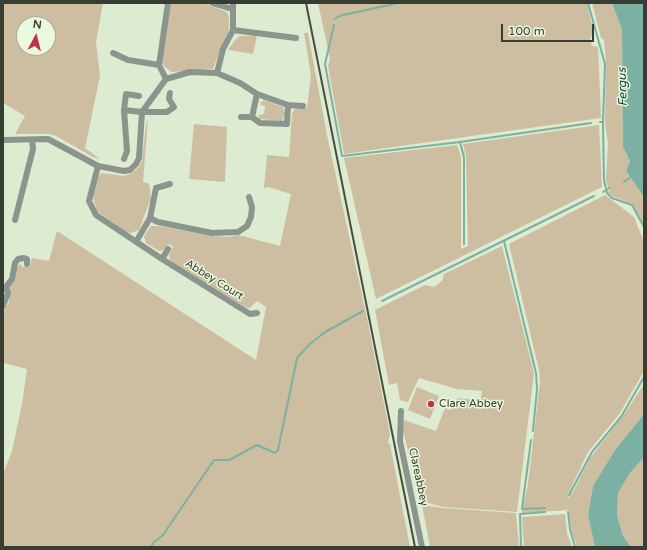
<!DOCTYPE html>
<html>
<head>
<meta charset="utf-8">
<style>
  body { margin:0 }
  #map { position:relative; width:647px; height:550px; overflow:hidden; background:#ddebd1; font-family:"Varela Round",sans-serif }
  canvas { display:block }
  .frame { position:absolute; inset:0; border:4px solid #383d33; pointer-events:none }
  .north { position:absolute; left:16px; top:16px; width:40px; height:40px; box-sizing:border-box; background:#eaf8de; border:1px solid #a3ad9a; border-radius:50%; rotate:7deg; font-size:11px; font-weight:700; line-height:16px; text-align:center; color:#383d33 }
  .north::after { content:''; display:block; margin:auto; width:14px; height:18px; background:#c13151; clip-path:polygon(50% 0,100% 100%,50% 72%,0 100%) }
  .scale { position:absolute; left:501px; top:24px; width:93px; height:18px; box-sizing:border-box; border:2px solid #383d33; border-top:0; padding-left:5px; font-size:12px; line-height:14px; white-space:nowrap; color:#383d33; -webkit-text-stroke:3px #eaf8de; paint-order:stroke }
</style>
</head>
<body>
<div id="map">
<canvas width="647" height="550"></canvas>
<div class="frame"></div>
<div class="north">N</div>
<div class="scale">100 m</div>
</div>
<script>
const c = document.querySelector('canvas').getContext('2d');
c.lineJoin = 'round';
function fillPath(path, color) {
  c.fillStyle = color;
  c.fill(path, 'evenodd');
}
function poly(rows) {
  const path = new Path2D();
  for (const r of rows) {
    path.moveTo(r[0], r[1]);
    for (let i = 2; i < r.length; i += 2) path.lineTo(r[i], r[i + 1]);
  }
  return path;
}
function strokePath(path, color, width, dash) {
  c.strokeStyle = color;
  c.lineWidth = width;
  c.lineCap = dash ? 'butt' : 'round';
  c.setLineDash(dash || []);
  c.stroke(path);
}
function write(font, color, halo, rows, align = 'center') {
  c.font = font + ' "Varela Round",sans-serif';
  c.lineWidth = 3;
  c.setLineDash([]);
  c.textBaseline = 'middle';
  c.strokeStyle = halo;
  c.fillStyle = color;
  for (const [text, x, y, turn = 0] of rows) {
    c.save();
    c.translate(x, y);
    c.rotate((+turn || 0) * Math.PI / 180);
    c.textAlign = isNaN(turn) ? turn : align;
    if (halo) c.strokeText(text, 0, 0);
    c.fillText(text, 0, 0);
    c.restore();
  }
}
const green = poly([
  [3,3,103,3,96,42,100,76,85,148,100,159,93,157,56,136,50,134,15,134,25,116,3,103],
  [24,24,48,24,48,48,24,48],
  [171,3,203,3,227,12,229,17,229,30,223,42,213,69,171,72,164,66,162,62],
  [318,3,587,3,594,34,590,38,592,46,598,47,601,118,344,154,328,66,330,59],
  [592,3,612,3,622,30,623,147,630,161,626,171,644,197,644,225,632,204,612,196,608,192,611,189,608,188,606,180,608,143,605,123,606,61,604,40,601,38],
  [304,33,308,33,327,135,366,313,390,434,388,443,390,444,410,547,3,547,3,474,12,451,22,404,27,369,4,363,3,312,9,302,10,286,17,266,21,264,22,267,30,267,32,258,49,261,57,231,256,360,266,307,257,301,250,308,245,307,170,261,169,255,173,246,168,244,164,250,159,251,146,243,144,236,151,226,159,226,213,236,229,237,239,235,280,246,291,194,268,187,264,188,267,155,289,157,292,113,295,109,307,108,311,75],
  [257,35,253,54,228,50,235,40,240,36],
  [264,100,283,107,285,114,282,121,259,119,259,115,264,114,265,106,261,105,260,103],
  [148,119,143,182,149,184,151,198,139,230,131,233,126,232,97,211,93,197,98,176,102,173,124,176,130,174,138,168,142,161,146,124],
  [194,124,227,127,225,182,189,179],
  [599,125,602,187,376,299,344,158,457,145,461,157,461,249,468,246,466,157,463,144],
  [605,195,634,217,644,242,644,371,620,413,588,452,568,494,568,498,573,492,590,458,623,416,644,384,644,414,615,450,593,486,588,515,595,547,577,547,572,532,568,510,522,513,528,484,540,382,539,370,509,244],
  [502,246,534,373,517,512,443,507,421,501,403,431,404,420,436,431,445,408,451,410,457,398,481,401,482,391,457,389,419,378,408,402,400,400,397,383,389,385,375,310,425,285,434,287,442,281,444,274],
  [417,387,439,396,430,419,408,410],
  [644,457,644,547,631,547,623,536,617,515,618,493,630,473],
  [422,505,443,508,516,513,519,547,430,547],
  [565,514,567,533,572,547,524,547,522,517]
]);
const water = poly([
  [612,3,644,3,644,197,626,171,630,161,623,147,622,30],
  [644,414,644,457,630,473,618,493,617,515,623,536,631,547,595,547,588,515,593,486,615,450]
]);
const stream = poly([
  [588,3,605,64,603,121],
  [335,19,339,16,398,3],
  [334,25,325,64,342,156,460,142,591,123],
  [600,122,603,122,604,180,607,193,612,198,632,205,644,227],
  [460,142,464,157,464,244],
  [624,182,631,177],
  [603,192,610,188],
  [504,241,536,373,537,389,533,431],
  [382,301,594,196],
  [531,440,522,509,545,508],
  [569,495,592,452,621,417,644,377],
  [568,512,570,529,575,547],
  [151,547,154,542,163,535,214,460,229,460,257,445,275,453,278,450,297,358,310,344,325,332,363,311],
  [521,547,520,514,545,512]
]);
const street = poly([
  [212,3,232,9],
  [233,3,233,30,223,49,217,73,240,83,257,94,288,105,303,106],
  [233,30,296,38],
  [113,53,128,60,159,65,168,3],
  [166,79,190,72,217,73],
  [124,110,142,112,167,112,174,107,169,99,170,93],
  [142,112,166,79,159,65],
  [241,117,252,117,257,94],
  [252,117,260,123,287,124,288,105],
  [3,140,48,139,98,166,124,171,130,170,136,164,139,158,142,112],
  [124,159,127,151,124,110,126,94,139,96],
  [98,166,89,201,96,215,162,259,250,314,257,313],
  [150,218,158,222,212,233,238,232,247,226,251,217,252,207,249,197],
  [15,220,33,149,32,140],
  [136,242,150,218,156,188,170,184],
  [162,259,168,249],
  [3,306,8,293,6,287,12,279,15,263,18,259,24,258,27,259,27,264],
  [401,411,400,441,422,547]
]);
const rail = poly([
  [306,3,415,547]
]);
const markers = [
  [431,404,4,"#c13151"]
];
const streetNames = [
  ["Abbey Court",214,280,32],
  ["Clareabbey",418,477,78]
];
const poiNames = [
  ["Clare Abbey",439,404]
];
const waterNames = [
  ["Fergus",623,87,-92]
];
fillPath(green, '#cebea1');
fillPath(water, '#7cb0a2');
strokePath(stream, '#7cb0a2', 2);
strokePath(street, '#8a958d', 6);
strokePath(rail, '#494f43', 2);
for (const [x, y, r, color] of markers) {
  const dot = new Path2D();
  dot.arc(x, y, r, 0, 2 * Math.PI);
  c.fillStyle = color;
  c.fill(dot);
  strokePath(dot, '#eaf8de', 1.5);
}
write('11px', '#383d33', '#eaf8de', streetNames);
write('11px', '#383d33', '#eaf8de', poiNames, 'left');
write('italic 12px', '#0f3e35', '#eaf8de', waterNames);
</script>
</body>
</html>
